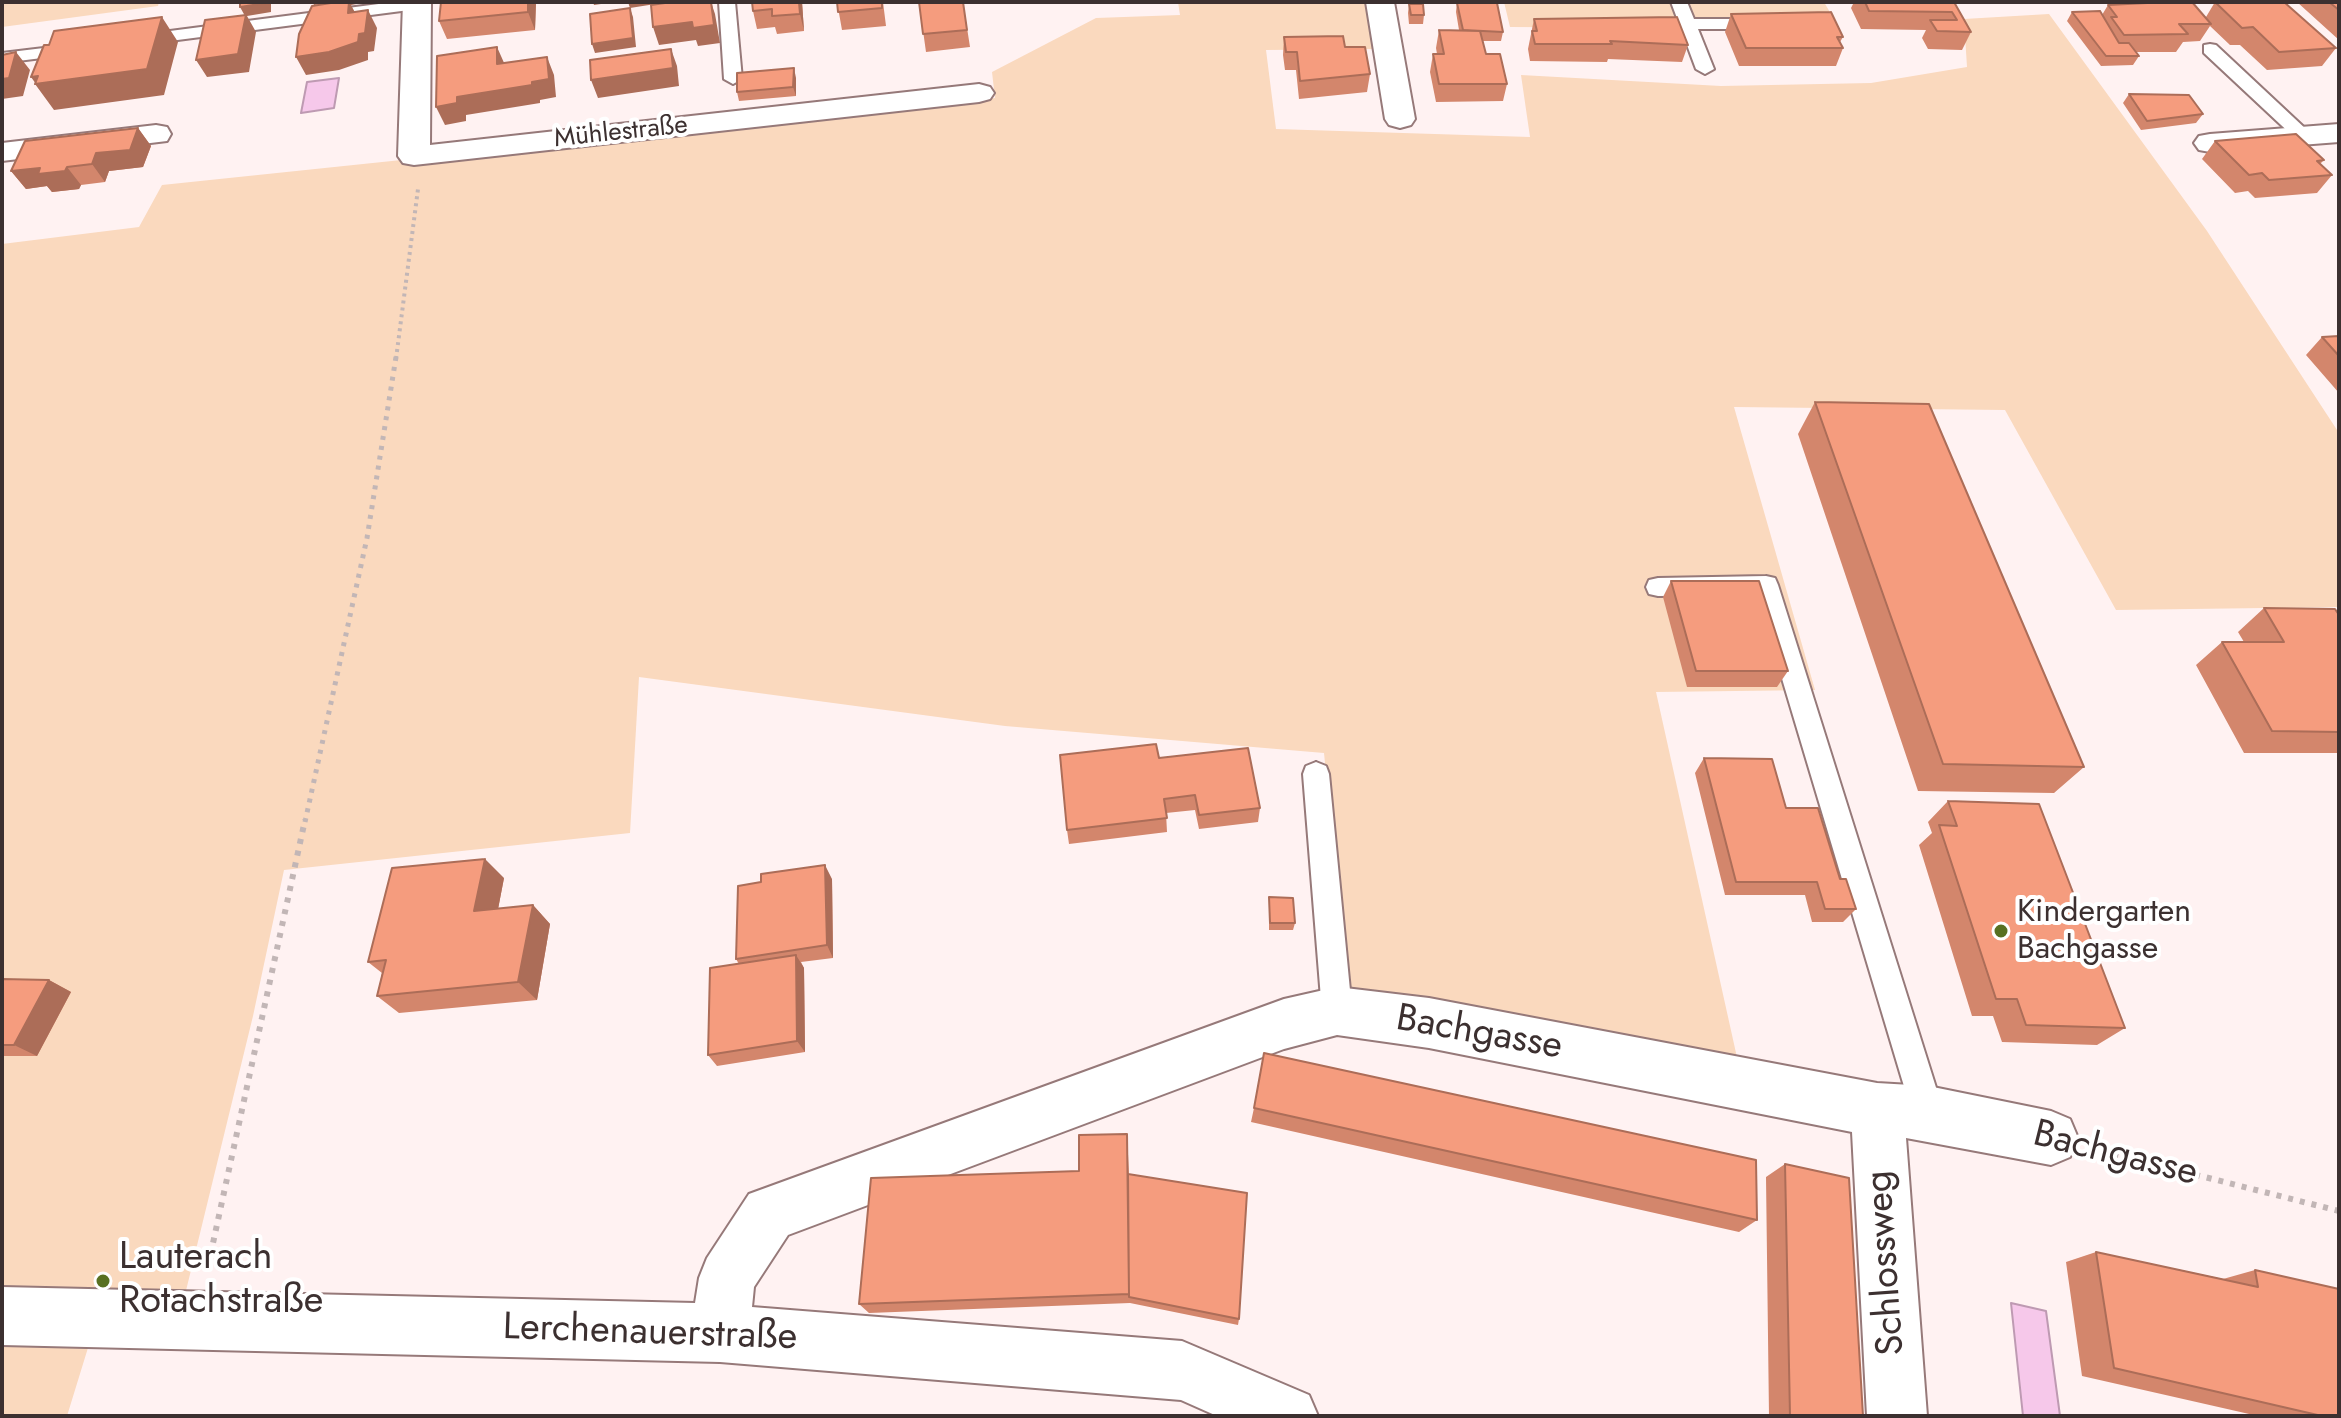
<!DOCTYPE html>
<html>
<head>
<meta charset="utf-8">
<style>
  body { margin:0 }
  #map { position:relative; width:2341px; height:1418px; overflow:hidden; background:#fff2f2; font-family:Jost,sans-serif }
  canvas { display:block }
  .frame { position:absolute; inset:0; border:4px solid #3c3030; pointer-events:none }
</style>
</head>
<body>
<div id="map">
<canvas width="2341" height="1418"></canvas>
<div class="frame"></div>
</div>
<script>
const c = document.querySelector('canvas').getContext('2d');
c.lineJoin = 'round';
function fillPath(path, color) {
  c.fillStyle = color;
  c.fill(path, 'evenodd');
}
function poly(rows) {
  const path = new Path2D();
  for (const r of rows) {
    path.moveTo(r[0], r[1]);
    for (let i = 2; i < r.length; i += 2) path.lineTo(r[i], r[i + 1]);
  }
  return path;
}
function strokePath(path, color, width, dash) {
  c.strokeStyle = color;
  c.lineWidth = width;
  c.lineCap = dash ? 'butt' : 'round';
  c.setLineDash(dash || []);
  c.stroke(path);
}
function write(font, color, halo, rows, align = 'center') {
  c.font = font + ' Jost,sans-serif';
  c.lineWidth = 8;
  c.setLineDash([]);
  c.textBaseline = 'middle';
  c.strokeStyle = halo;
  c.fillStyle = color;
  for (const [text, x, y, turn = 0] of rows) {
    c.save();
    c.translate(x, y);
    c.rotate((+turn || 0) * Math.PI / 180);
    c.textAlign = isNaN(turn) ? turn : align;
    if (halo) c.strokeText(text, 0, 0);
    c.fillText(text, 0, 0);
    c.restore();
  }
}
const green = poly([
  [2,2,159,2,158,6,2,27],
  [1178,2,1369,2,1377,49,1266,50,1276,129,1530,137,1521,75,1721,86,1871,83,1967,67,1964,19,2049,14,2207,231,2339,433,2339,607,2116,610,2005,410,1734,407,1815,690,1656,692,1738,1062,1348,996,1324,753,1005,726,639,677,630,833,284,870,253,1016,182,1307,91,1338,67,1416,2,1416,2,244,139,227,162,185,995,98,992,72,1096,18,1180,15],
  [1504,2,1671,2,1681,28,1510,27],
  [1689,2,1824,2,1835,21,1694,17]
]);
const water = poly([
  [339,78,334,108,301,113,307,82,339,78],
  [2011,1303,2046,1311,2060,1416,2023,1416,2011,1303]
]);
const pathFar2 = poly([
  [396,359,418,189]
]);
const pathFar1 = poly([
  [305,822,367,538,396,357]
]);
const path = poly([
  [2102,1151,2339,1211],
  [208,1266,305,820]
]);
const lane = poly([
  [394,2,425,4,417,9,139,45,130,40,139,35,394,2],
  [719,2,735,2,742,79,733,84,724,79,719,2],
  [1671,2,1687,2,1694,19,1763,19,1771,24,1763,29,1698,29,1714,69,1705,74,1696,69,1671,2],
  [2210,44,2216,45,2308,131,2308,139,2296,139,2204,53,2204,45,2210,44],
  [52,47,58,48,58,56,2,63,2,53,52,47],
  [1766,576,1775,578,1778,585,1944,1113,1939,1124,1928,1129,1917,1124,1912,1113,1757,595,1658,596,1649,594,1646,587,1649,580,1658,578,1766,576],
  [1316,762,1326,766,1329,774,1352,1011,1348,1021,1337,1025,1326,1021,1322,1011,1303,774,1306,766,1316,762]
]);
const street = poly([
  [403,2,431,2,430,145,979,84,990,87,994,93,990,99,979,102,414,165,403,163,398,156,403,2],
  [1366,2,1394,2,1415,119,1411,125,1400,128,1389,125,1385,119,1366,2],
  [2339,124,2339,142,2210,152,2199,150,2194,143,2199,136,2210,134,2339,124],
  [156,125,167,127,171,134,167,141,2,161,2,143,156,125],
  [1337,987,1429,998,1877,1083,1928,1086,2051,1111,2070,1119,2078,1138,2070,1157,2051,1165,1906,1138,1927,1416,1867,1416,1852,1132,1429,1048,1337,1035,1284,1049,788,1235,754,1287,752,1307,1182,1341,1309,1395,1318,1416,1217,1416,1181,1400,720,1362,2,1345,2,1287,695,1303,699,1278,707,1258,749,1194,1284,999,1337,987]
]);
const wall = poly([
  [536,2,535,30,447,39,439,21],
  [802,2,804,31,777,34,775,27,757,29,753,11],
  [837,2,883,2,886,26,842,30],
  [919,2,963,2,970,47,926,52],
  [1457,2,1480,2,1503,32,1501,41,1483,41,1486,54,1507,84,1503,101,1436,102,1430,72,1433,54,1437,54,1436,48,1439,30,1459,30,1456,12],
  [1854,2,1954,2,1971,32,1962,50,1928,49,1922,38,1926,30,1861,29,1851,8],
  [2215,2,2336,48,2322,66,2267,70,2240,45,2230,45,2210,26,2200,41,2183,42,2176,52,2136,52,2139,56,2133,65,2101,66,2067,21,2072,12,2102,15,2108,5,2206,17],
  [2297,2,2339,2,2339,40],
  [1409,4,1424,15,1423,24,1409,24,1408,13],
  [1731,14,1843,37,1840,42,1843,48,1836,66,1739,66,1725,32],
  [1534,19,1688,45,1682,62,1608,59,1607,62,1530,61,1528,49],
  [1284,37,1345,47,1370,74,1367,92,1299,99,1296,70,1285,70,1283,55],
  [796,78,796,96,739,101,737,92],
  [2129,94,2203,114,2196,123,2141,130,2123,103],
  [138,128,151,146,143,167,109,171,105,182,81,185,79,189,52,192,47,186,26,189,11,171],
  [2215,141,2324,160,2320,164,2332,175,2317,193,2255,198,2248,191,2235,193,2202,159],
  [2339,336,2339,393,2306,355,2322,337],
  [1815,402,2084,767,2054,793,1918,791,1798,434],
  [1671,581,1788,671,1777,687,1687,687,1663,597],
  [2264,608,2339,615,2339,753,2244,753,2196,665,2222,642,2244,642,2238,632],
  [1159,758,1260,808,1258,822,1199,829,1195,810,1166,813,1167,832,1069,844,1067,830],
  [1704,758,1786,808,1840,879,1856,909,1843,922,1812,922,1805,895,1725,895,1695,773],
  [1948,801,2125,1028,2097,1045,2002,1042,1993,1016,1972,1016,1919,845,1932,833,1928,822],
  [504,878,498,909,533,905,550,924,537,1000,399,1013,377,996,382,973,368,962],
  [832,879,833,958,801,962,804,968,805,1052,717,1066,708,1055,739,964,736,959],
  [1269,897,1295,923,1293,930,1269,930],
  [2,979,49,980,71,992,37,1056,2,1056],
  [1254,1108,1757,1220,1739,1232,1251,1122],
  [1127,1134,1129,1174,1239,1319,1238,1325,1130,1303,869,1313,859,1304,1079,1171],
  [1785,1164,1863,1416,1769,1416,1766,1177],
  [2096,1252,2223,1279,2255,1270,2339,1416,2258,1416,2082,1376,2066,1262]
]);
const shadedWall = poly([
  [266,2,271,2,271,12,247,16,256,32,249,72,207,77,196,60,245,16,240,7],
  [313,2,331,2,314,5],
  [337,2,368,2,351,5,358,18,357,31],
  [528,2,536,2,535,30,528,12],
  [593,2,615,2,594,5],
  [628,2,668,2,630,8],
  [711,2,715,14,720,43,698,46,696,40,659,45,653,27],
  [799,2,802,2,804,31,800,14],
  [630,8,633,17,636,47,595,53,592,44],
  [368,10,377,28,374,51,368,52,368,60,339,70,306,75,296,57,359,34],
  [162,17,178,42,164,95,54,110,35,84,36,84,31,77,38,76],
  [497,47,505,65,497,64],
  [671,49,677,66,679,86,598,98,591,80],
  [16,52,30,70,23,96,2,99,2,79],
  [547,57,554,75,556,97,540,100,540,103,466,115,466,121,445,125,436,107,457,97,532,82],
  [794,68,796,78,796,96,793,87],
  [138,128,151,146,143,167,109,171,105,182,92,164,96,153],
  [67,167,81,185,79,189,52,192,47,186,26,189,11,171,40,168],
  [485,859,504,878,494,930,474,911],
  [825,865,832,879,833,958,827,945],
  [533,905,550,924,537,1000,518,982],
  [796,955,804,968,805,1052,797,1041],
  [49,980,71,992,37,1056,14,1045]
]);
const building = poly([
  [240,2,266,2,266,3,240,7,240,2],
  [337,2,349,2,348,13,368,10,365,33,359,34,358,42,329,52,296,57,299,34,312,6,337,2],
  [441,2,528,2,528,12,439,21,441,2],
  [672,2,711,2,714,25,693,28,692,22,653,27,651,5,672,2],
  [752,2,799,2,800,14,772,16,772,9,753,11,752,2],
  [837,2,882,2,882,8,838,12,837,2],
  [919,2,963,2,967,30,923,34,919,2],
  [1865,2,1954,2,1971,32,1937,31,1930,20,1957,20,1952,12,1869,11,1865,2],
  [2167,2,2192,2,2211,24,2179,24,2188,34,2124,35,2111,17,2117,17,2108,5,2167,2],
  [2215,2,2284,2,2336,48,2279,52,2253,27,2242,28,2215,2],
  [2329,2,2339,2,2339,10,2329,2],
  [1457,3,1497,3,1503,32,1463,30,1457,3],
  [1409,4,1423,4,1424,15,1411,15,1409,4],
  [630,8,633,38,592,44,590,14,630,8],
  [2100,11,2119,43,2129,43,2139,56,2106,56,2072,12,2100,11],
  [1831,12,1843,37,1837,37,1843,48,1746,48,1731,14,1831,12],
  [246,15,238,54,196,60,205,20,246,15],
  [162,17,147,69,35,84,38,76,31,77,44,45,49,45,54,31,162,17],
  [1677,17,1688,45,1610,41,1612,44,1535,44,1532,31,1537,31,1534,19,1677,17],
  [1439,30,1480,31,1486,54,1500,54,1507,84,1439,84,1433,54,1444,54,1439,30],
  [1343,36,1345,47,1365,47,1370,74,1300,81,1297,52,1286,52,1284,37,1343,36],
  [497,47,497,64,547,57,549,79,532,82,532,85,457,97,457,103,436,107,437,56,497,47],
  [671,49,673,68,591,80,590,60,671,49],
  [16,52,9,78,2,79,2,55,16,52],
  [794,68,793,87,737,92,737,73,794,68],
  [2129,94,2189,95,2203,114,2147,121,2129,94],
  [138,128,130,150,96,153,92,164,67,167,65,171,38,174,40,168,11,171,25,141,138,128],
  [2296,134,2324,160,2317,161,2332,175,2269,180,2262,173,2249,175,2215,141,2296,134],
  [2339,336,2339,356,2322,337,2339,336],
  [1815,402,1929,404,2084,767,1943,764,1815,402],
  [1671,581,1759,581,1788,671,1696,671,1671,581],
  [2264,608,2335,609,2339,615,2339,732,2272,731,2222,642,2284,642,2264,608],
  [1156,744,1159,758,1248,748,1260,808,1199,815,1195,795,1164,799,1167,818,1067,830,1060,755,1156,744],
  [1704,758,1772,759,1786,808,1818,808,1840,879,1846,879,1856,909,1825,909,1817,882,1736,882,1704,758],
  [1948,801,2039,804,2125,1028,2026,1025,2017,999,1996,999,1939,825,1957,826,1948,801],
  [485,859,474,911,533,905,518,982,377,996,386,960,368,962,392,868,485,859],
  [825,865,827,945,736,959,738,886,761,882,761,874,825,865],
  [1269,897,1293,898,1295,923,1270,923,1269,897],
  [796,955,797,1041,708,1055,710,968,796,955],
  [2,979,49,980,14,1045,2,1045,2,979],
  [1264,1053,1756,1160,1757,1220,1254,1108,1264,1053],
  [1127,1134,1129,1294,859,1304,871,1178,1079,1171,1079,1135,1127,1134],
  [1785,1164,1849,1178,1863,1416,1790,1416,1785,1164],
  [1128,1174,1247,1193,1239,1319,1129,1297,1128,1174],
  [2096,1252,2258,1287,2255,1270,2339,1289,2339,1416,2322,1416,2114,1368,2096,1252]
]);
const markers = [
  [2001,931,8,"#587021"],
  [103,1281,8,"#587021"]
];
const farStreetnames = [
  ["Mühlestraße",621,133,-6]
];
const poiNames = [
  ["Kindergarten",2017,913],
  ["Bachgasse",2017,950]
];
const nearStreetnames = [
  ["Bachgasse",1479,1034,10],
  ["Bachgasse",2115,1155,14],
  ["Schlossweg",1887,1263,-94],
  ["Lerchenauerstraße",650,1334,2]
];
const nearPoinames = [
  ["Lauterach",119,1259],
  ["Rotachstraße",119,1303]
];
fillPath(green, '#fad9be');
fillPath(water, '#f6c8ea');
strokePath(water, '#be9ab2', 2);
strokePath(lane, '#967979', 4);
strokePath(street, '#967979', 4);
strokePath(pathFar2, '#c2b6b6', 4, [3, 4]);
strokePath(pathFar1, '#c2b6b6', 5, [4, 6]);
strokePath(path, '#c2b6b6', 6, [5, 7]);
fillPath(lane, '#fff');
fillPath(street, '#fff');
fillPath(wall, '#d3866c');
fillPath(shadedWall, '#ac6d58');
fillPath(building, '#f59c7e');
strokePath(building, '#ac6d58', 2);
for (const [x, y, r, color] of markers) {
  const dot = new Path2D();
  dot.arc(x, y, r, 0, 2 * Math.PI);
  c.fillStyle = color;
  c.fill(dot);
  strokePath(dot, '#fff', 3);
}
write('26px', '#3c3030', '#fff', farStreetnames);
write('32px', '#3c3030', '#fff', poiNames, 'left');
write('38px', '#3c3030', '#fff', nearStreetnames);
write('38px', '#3c3030', '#fff', nearPoinames, 'left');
</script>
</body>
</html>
